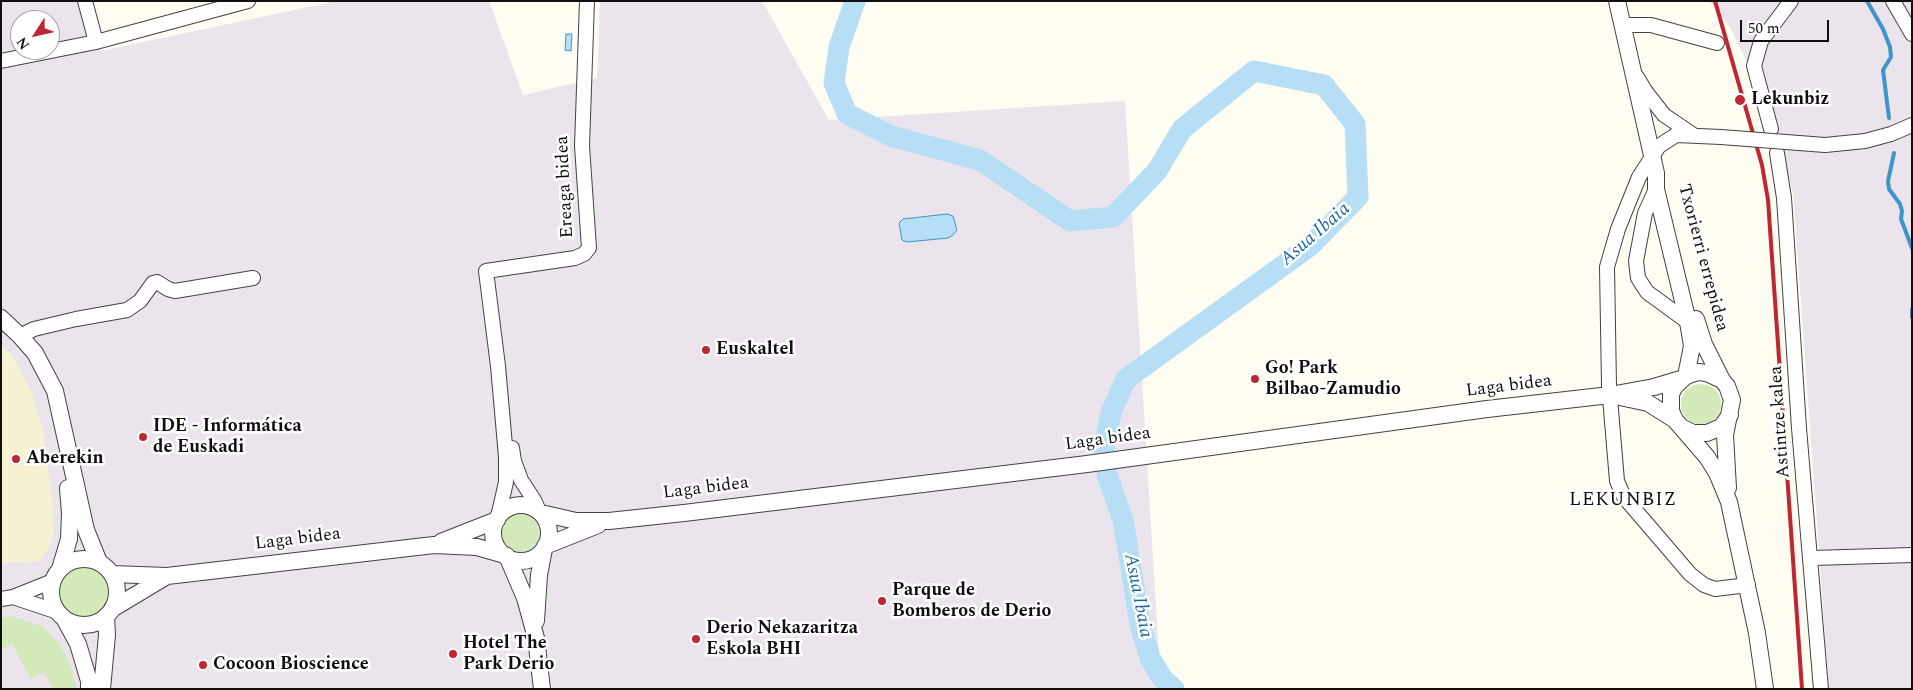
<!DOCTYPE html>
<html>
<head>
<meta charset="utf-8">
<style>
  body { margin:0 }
  #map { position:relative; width:1913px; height:690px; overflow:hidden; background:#fffcf1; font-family:Spectral,serif }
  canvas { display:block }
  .frame { position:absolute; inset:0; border:2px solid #0f0f0f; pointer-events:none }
  .north { position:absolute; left:10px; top:10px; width:50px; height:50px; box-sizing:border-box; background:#fff; border:1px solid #9f9f9f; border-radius:50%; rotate:235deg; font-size:14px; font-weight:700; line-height:20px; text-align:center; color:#0f0f0f }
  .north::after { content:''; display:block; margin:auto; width:18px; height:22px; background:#be2731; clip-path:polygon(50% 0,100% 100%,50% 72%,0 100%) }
  .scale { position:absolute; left:1740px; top:20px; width:89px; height:22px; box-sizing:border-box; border:2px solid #0f0f0f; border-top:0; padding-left:6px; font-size:15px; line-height:18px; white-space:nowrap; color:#0f0f0f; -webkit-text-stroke:4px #fff; paint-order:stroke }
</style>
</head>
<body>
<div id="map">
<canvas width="1913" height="690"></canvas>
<div class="frame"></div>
<div class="north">N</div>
<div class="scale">50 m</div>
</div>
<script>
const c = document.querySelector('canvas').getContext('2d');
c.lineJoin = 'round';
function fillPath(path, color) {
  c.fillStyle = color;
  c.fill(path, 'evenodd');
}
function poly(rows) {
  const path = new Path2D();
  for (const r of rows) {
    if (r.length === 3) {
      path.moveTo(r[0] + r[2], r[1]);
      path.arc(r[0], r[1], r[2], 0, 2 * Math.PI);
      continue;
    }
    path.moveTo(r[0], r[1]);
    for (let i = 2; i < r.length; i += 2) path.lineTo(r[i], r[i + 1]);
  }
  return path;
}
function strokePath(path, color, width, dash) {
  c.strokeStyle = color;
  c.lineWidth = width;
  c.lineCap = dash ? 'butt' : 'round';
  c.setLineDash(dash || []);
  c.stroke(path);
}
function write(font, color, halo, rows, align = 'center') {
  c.font = font + ' Spectral,serif';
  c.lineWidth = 5;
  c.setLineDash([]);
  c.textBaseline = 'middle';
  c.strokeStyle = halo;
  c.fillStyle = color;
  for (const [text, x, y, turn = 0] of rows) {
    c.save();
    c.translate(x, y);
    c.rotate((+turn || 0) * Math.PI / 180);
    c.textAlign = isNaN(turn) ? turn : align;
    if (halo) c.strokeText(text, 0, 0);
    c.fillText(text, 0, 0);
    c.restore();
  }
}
const industrial = poly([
  [1,1,82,1,101,51,336,1,489,1,523,95,597,78,600,1,762,1,829,120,1125,101,1161,689,1,689],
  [20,20,50,20,50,50,20,50],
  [1709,1,1912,1,1912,689,1829,689,1793,193,1770,110,1730,27]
]);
const farmland = poly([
  [1,345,13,357,32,392,43,432,53,507,54,535,49,548,39,561,1,563]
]);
const green = poly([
  [1701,404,20],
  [520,533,19],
  [85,592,25],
  [10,616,42,626,58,642,69,662,77,689,53,689,44,672,31,679,12,644,1,650,1,618]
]);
const water = poly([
  [566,34,572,34,571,51,565,50,566,34],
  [947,214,953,216,957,230,953,235,948,238,907,242,902,240,899,223,903,219,947,214]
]);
const stream = poly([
  [1867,1,1883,29,1890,47,1891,57,1883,70,1889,118],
  [1894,153,1888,181,1889,189,1900,204,1902,211,1901,219,1912,248],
  [1912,309,1912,317]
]);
const river = poly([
  [855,1,839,47,834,83,847,114,891,136,980,160,1070,221,1113,217,1157,171,1182,129,1254,71,1324,85,1355,124,1358,197,1310,246,1126,379,1112,410,1104,445,1107,475,1123,520,1140,624,1150,658,1162,678,1174,689]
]);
const minor = poly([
  [85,1,96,42],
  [1893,1,1912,34],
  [1623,25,1651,25,1717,43],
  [1,61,96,42,248,1],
  [1637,77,1646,92,1664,115,1695,136],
  [1771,129,1754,66,1761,41,1791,1],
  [1721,137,1676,135,1659,146,1639,177,1618,229,1607,267,1609,386,1617,481,1624,497,1690,574,1704,585,1715,589,1748,585],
  [1825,145,1865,141,1891,134,1912,125],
  [1777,153,1784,198,1799,428,1821,689],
  [1656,189,1645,213,1636,261,1638,278,1647,292,1688,322],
  [20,336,34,329,76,319,127,310,140,301,153,283,157,282,168,289,175,291,253,278],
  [512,448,514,461,521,480,534,500,539,511],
  [498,517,506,482,506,457,498,366,486,271,575,258,584,254,589,248,582,146,587,1],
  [1812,558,1912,555],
  [13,597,58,612],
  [1,599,13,597,53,581]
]);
const tertiary = poly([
  [1617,1,1656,173,1656,189,1688,322,1692,346,1686,376],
  [1,318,20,336,35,353,55,391,86,530,99,562],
  [1696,319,1704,344,1722,380,1727,386,1732,400,1725,435,1728,488],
  [1722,380,1707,373,1698,372,1686,376,1675,386,1671,394,1671,411,1675,420,1707,457,1717,473,1729,502,1757,633,1765,689],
  [1620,397,1648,403,1675,420],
  [1681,427,1693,433,1707,433,1721,427,1730,415],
  [521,533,28],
  [541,513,576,521,609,521,684,513,1087,464,1487,409,1610,395,1654,387,1681,379],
  [441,542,497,520],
  [545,546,598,525],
  [507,556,525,598,536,638,542,689],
  [84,592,33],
  [60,569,69,539,70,513,68,488],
  [112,574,167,576,434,545,477,547,505,555],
  [112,609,167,576],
  [64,618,78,644,89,681,89,689],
  [536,621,539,575,544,549],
  [102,689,107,635,106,616]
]);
const rail = poly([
  [1715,1,1762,165,1768,200,1802,689]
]);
const minorBridge = poly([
  [1721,137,1825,145]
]);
const markers = [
  [1740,100,6,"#be2731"],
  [706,350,5,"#be2731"],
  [1255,379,5,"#be2731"],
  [143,437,5,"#be2731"],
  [16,459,5,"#be2731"],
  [882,601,5,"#be2731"],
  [696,639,5,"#be2731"],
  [453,654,5,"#be2731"],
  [203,665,5,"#be2731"]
];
const poiNames = [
  ["Lekunbiz",1751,100],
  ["Euskaltel",716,350],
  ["Go! Park",1265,369],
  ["Bilbao-Zamudio",1265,390],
  ["IDE - Informática",153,427],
  ["de Euskadi",153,448],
  ["Aberekin",26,459],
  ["Parque de",892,591],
  ["Bomberos de Derio",892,612],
  ["Derio Nekazaritza",706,629],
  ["Eskola BHI",706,650],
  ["Hotel The",463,644],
  ["Park Derio",463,665],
  ["Cocoon Bioscience",213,665]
];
const streetNames = [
  ["Ereaga bidea",566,187,-93],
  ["Txorierri errepidea",1702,258,75],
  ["Laga bidea",1509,387,-7],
  ["Astintze kalea",1781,422,-94],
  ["Laga bidea",1108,440,-8],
  ["Laga bidea",706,489,-7],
  ["Laga bidea",298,540,-7]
];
const waterNames = [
  ["Asua Ibaia",1316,235,-41],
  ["Asua Ibaia",1137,596,79]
];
const neighbourhoodNames = [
  ["LEKUNBIZ",1623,501]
];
fillPath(industrial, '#ece4ed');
fillPath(farmland, '#f5f1d1');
fillPath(green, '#d3e9ba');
fillPath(water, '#b6dff6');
strokePath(water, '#3d95cc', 1);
strokePath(stream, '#3d95cc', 4);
strokePath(river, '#b6dff6', 21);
strokePath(minor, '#424242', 16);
strokePath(tertiary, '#424242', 18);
strokePath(minor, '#fff', 14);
strokePath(tertiary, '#fff', 16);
strokePath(rail, '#be2731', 4);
strokePath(minorBridge, '#424242', 16, []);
strokePath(minorBridge, '#fff', 14);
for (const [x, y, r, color] of markers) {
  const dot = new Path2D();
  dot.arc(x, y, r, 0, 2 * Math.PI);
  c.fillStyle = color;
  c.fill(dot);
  strokePath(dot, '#fff', 2);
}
write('bold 18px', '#0f0f0f', '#fff', poiNames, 'left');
write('18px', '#0f0f0f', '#fff', streetNames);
write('italic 19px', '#1867a0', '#fff', waterNames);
c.letterSpacing = '1px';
write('19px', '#0f0f0f', '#fff', neighbourhoodNames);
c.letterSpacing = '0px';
</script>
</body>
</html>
